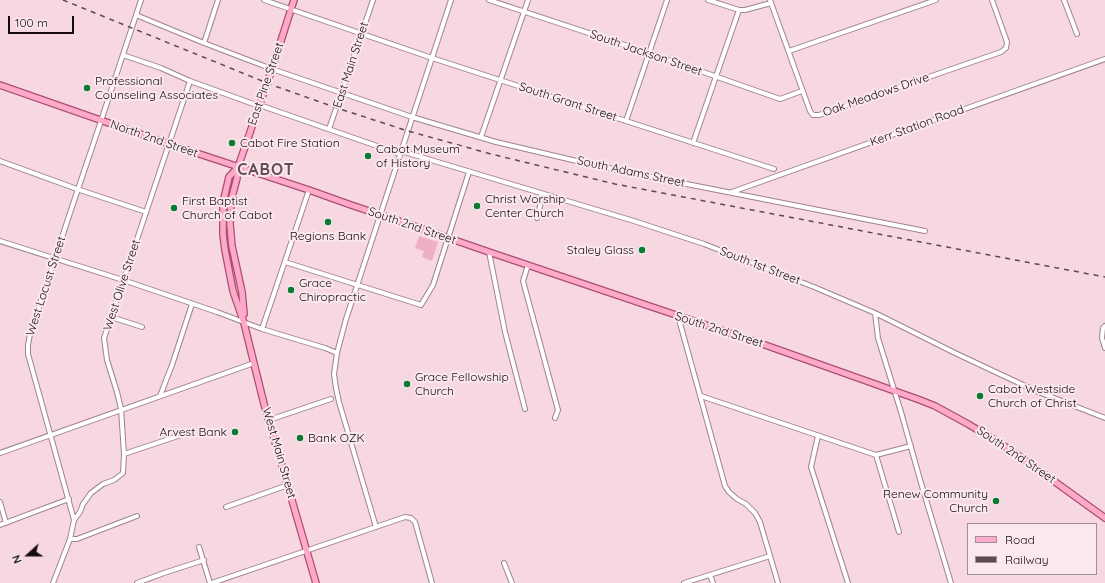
<!DOCTYPE html>
<html>
<head>
<meta charset="utf-8">
<style>
  body { margin:0 }
  #map { position:relative; width:1105px; height:583px; overflow:hidden; background:#f7d7e0; font-family:Quicksand,sans-serif }
  canvas { display:block }
  .legend { position:absolute; left:967px; top:523px; width:130px; height:52px; box-sizing:border-box; background:#fbe8ee; border:1px solid #9f9095; margin:0; padding:5px 7px; list-style:none; font-size:12px; color:#160c10 }
  .legend li { display:flex; align-items:center; gap:8px; height:20px }
  .legend b { width:20px; border:1px solid #9f9095 }
  .north { position:absolute; left:8px; top:535px; width:40px; height:40px; -webkit-text-stroke:3px #fbe8ee; paint-order:stroke; rotate:249deg; font-size:11px; font-weight:700; line-height:16px; text-align:center; color:#160c10 }
  .north::after { content:''; display:block; margin:auto; width:14px; height:18px; background:#160c10; clip-path:polygon(50% 0,100% 100%,50% 72%,0 100%) }
  .scale { position:absolute; left:8px; top:16px; width:66px; height:18px; box-sizing:border-box; border:2px solid #160c10; border-top:0; padding-left:5px; font-size:12px; line-height:14px; white-space:nowrap; color:#160c10; -webkit-text-stroke:3px #fbe8ee; paint-order:stroke }
</style>
</head>
<body>
<div id="map">
<canvas width="1105" height="583"></canvas>
<ul class="legend">
<li><b style="height:5px;background:#fdaaca"></b>Road</li>
<li><b style="height:5px;background:#5b4a50"></b>Railway</li>
</ul>
<div class="north">N</div>
<div class="scale">100 m</div>
</div>
<script>
const c = document.querySelector('canvas').getContext('2d');
c.lineJoin = 'round';
function fillPath(path, color) {
  c.fillStyle = color;
  c.fill(path, 'evenodd');
}
function poly(rows) {
  const path = new Path2D();
  for (const r of rows) {
    path.moveTo(r[0], r[1]);
    for (let i = 2; i < r.length; i += 2) path.lineTo(r[i], r[i + 1]);
  }
  return path;
}
function strokePath(path, color, width, dash) {
  c.strokeStyle = color;
  c.lineWidth = width;
  c.lineCap = dash ? 'butt' : 'round';
  c.setLineDash(dash || []);
  c.stroke(path);
}
function write(font, color, halo, rows, align = 'center') {
  c.font = font + ' Quicksand,sans-serif';
  c.lineWidth = 4;
  c.setLineDash([]);
  c.textBaseline = 'middle';
  c.strokeStyle = halo;
  c.fillStyle = color;
  for (const [text, x, y, turn = 0] of rows) {
    c.save();
    c.translate(x, y);
    c.rotate((+turn || 0) * Math.PI / 180);
    c.textAlign = isNaN(turn) ? turn : align;
    if (halo) c.strokeText(text, 0, 0);
    c.fillText(text, 0, 0);
    c.restore();
  }
}
const green = poly([
  [419,236,438,242,432,261,422,257,424,251,415,248]
]);
const minor = poly([
  [264,0,432,58,774,169],
  [489,0,649,53,780,99,802,91],
  [708,0,739,10,745,10,771,3],
  [770,0,810,111,813,115,819,115,1001,52,1006,48,1007,42,992,0],
  [1064,0,1077,34],
  [136,15,204,43,272,69,412,117,496,142,581,162,641,175,925,231],
  [204,43,218,0],
  [789,51,936,0],
  [123,55,161,68,190,81,259,106,265,107,400,154],
  [626,121,667,0],
  [329,129,373,0],
  [481,137,528,0],
  [693,143,739,10],
  [401,151,634,221,704,244,814,287,875,313,955,353,1036,391,1105,418],
  [0,161,77,189,146,212],
  [732,192,1105,59],
  [537,218,543,194],
  [0,241,123,280,217,312,262,329,325,348,337,353,346,319,451,0],
  [489,252,505,332,525,409],
  [285,262,421,305,433,285,469,172],
  [528,265,523,281,558,410,555,418],
  [875,313,878,338,901,412,921,483,951,583],
  [678,316,701,399,725,486,729,492,737,499,746,504,755,513,760,522,778,583],
  [111,317,142,327],
  [1105,326,1103,328,1102,338,1105,348],
  [262,329,309,190],
  [337,353,334,374,336,388,339,402,376,527],
  [160,396,172,365,192,304],
  [701,396,876,455,911,446],
  [269,420,331,399],
  [818,436,811,467,848,583],
  [0,453,254,363],
  [124,454,184,434],
  [876,455,899,532],
  [0,502,6,523],
  [226,507,288,485],
  [74,520,80,512,83,504,91,493,103,484,114,480,123,473,124,454,121,409,117,392,107,360,104,338,190,81],
  [0,525,69,499],
  [70,539,77,539,137,516],
  [199,547,210,583],
  [504,563,512,583],
  [710,575,713,583],
  [53,583,70,539,74,520,28,354,28,345,30,334,72,207,101,121,141,0],
  [137,583,164,573,204,560],
  [212,583,405,517,411,518,415,522,432,583],
  [684,583,770,556]
]);
const major = poly([
  [0,85,169,144,309,190,351,205,408,224,489,252,768,346,920,400,935,406,968,424,998,442,1022,458,1105,518],
  [238,167,229,177,223,203,223,235,225,250,233,291,244,323,264,404,316,583],
  [244,314,242,292,232,246,230,224,231,201,237,178,238,167,272,69,294,0]
]);
const rail = poly([
  [63,0,272,85,337,108,408,131,491,154,615,184,1105,277]
]);
const markers = [
  [87,88,4,"#0a7b31"],
  [232,143,4,"#0a7b31"],
  [368,156,4,"#0a7b31"],
  [477,206,4,"#0a7b31"],
  [174,208,4,"#0a7b31"],
  [328,222,4,"#0a7b31"],
  [642,250,4,"#0a7b31"],
  [291,290,4,"#0a7b31"],
  [407,384,4,"#0a7b31"],
  [980,396,4,"#0a7b31"],
  [235,432,4,"#0a7b31"],
  [300,438,4,"#0a7b31"],
  [996,501,4,"#0a7b31"]
];
const streetNames = [
  ["South Jackson Street",646,53,19],
  ["East Main Street",351,65,-72],
  ["East Pine Street",266,84,-71],
  ["Oak Meadows Drive",876,95,-19],
  ["South Grant Street",568,102,18],
  ["Kerr Station Road",917,126,-20],
  ["North 2nd Street",154,139,19],
  ["South Adams Street",631,172,12],
  ["South 2nd Street",412,226,19],
  ["South 1st Street",760,266,21],
  ["West Olive Street",122,285,-72],
  ["West Locust Street",46,286,-72],
  ["South 2nd Street",719,330,18],
  ["West Main Street",279,453,74],
  ["South 2nd Street",1016,455,34]
];
const poiNames = [
  ["Professional",95,81],
  ["Counseling Associates",95,95],
  ["Cabot Fire Station",240,143],
  ["Cabot Museum",376,149],
  ["of History",376,163],
  ["Christ Worship",485,199],
  ["Center Church",485,213],
  ["First Baptist",182,201],
  ["Church of Cabot",182,215],
  ["Regions Bank",328,236,"center"],
  ["Staley Glass",634,250,"right"],
  ["Grace",299,283],
  ["Chiropractic",299,297],
  ["Grace Fellowship",415,377],
  ["Church",415,391],
  ["Cabot Westside",988,389],
  ["Church of Christ",988,403],
  ["Arvest Bank",227,432,"right"],
  ["Bank OZK",308,438],
  ["Renew Community",988,494,"right"],
  ["Church",988,508,"right"]
];
const districtNames = [
  ["CABOT",266,170]
];
fillPath(green, '#f0b0c4');
strokePath(minor, '#9f838b', 6);
strokePath(major, '#ac4e72', 8);
strokePath(minor, '#fff', 4);
strokePath(major, '#fdaaca', 5.5);
strokePath(rail, '#5b4a50', 1.5, [5, 5]);
for (const [x, y, r, color] of markers) {
  const dot = new Path2D();
  dot.arc(x, y, r, 0, 2 * Math.PI);
  c.fillStyle = color;
  c.fill(dot);
  strokePath(dot, '#fbe8ee', 1.5);
}
write('12px', '#160c10', '#fbe8ee', streetNames);
write('12px', '#160c10', '#fbe8ee', poiNames, 'left');
c.letterSpacing = '1px';
write('bold 16px', '#664c54', '#fbe8ee', districtNames);
c.letterSpacing = '0px';
</script>
</body>
</html>
